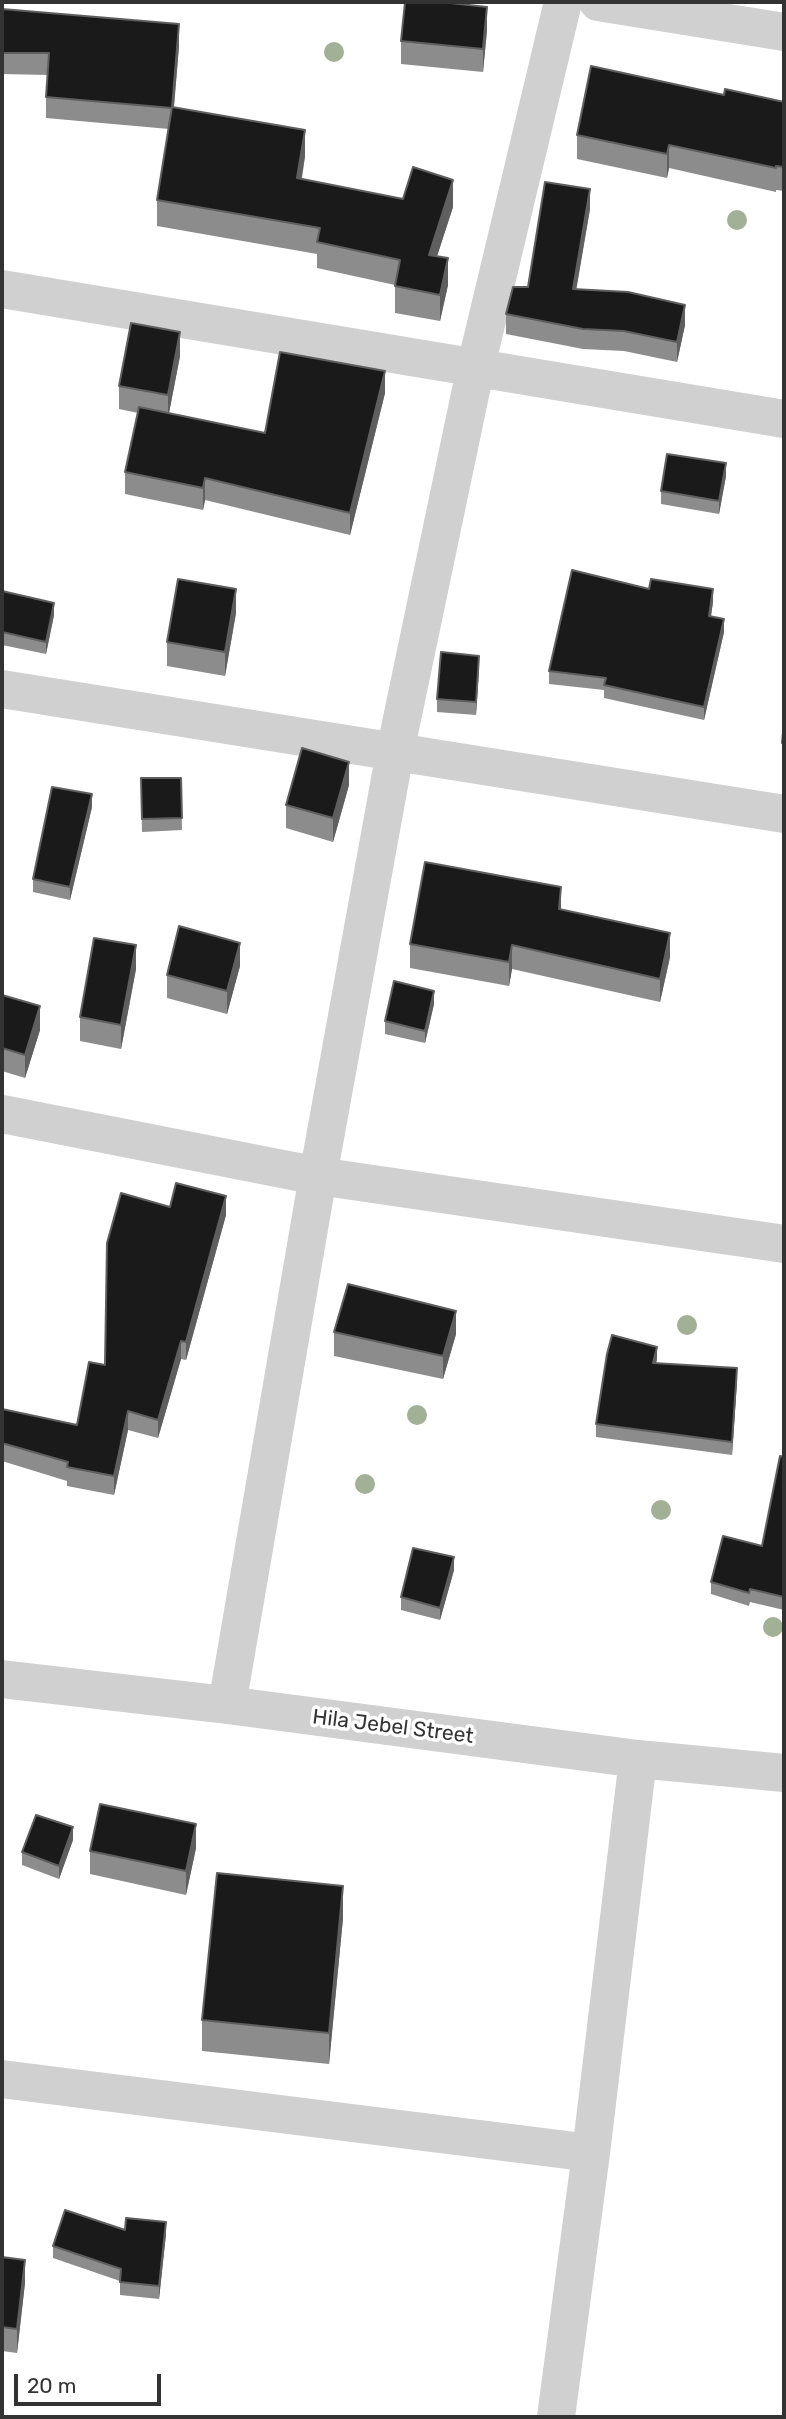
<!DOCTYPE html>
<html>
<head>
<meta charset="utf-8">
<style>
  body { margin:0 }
  #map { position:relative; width:786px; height:2419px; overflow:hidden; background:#fff; font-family:Rubik,sans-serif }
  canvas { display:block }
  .frame { position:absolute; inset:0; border:4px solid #333; pointer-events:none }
  .scale { position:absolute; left:14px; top:2374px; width:147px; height:32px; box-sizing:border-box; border:4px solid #333; border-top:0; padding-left:9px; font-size:21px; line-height:24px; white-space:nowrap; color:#333; -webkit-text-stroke:5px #fff; paint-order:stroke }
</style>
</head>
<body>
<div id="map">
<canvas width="786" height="2419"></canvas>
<div class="frame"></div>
<div class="scale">20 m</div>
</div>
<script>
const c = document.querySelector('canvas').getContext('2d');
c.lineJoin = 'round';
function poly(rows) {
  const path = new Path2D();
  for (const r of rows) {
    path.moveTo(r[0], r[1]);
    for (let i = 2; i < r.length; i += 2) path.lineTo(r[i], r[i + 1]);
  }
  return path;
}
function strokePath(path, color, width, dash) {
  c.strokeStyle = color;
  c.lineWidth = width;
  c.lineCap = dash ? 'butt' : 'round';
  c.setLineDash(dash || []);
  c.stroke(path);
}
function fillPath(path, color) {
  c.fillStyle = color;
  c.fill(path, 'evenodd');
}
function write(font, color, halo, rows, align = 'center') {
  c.font = font + ' Rubik,sans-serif';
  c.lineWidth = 7;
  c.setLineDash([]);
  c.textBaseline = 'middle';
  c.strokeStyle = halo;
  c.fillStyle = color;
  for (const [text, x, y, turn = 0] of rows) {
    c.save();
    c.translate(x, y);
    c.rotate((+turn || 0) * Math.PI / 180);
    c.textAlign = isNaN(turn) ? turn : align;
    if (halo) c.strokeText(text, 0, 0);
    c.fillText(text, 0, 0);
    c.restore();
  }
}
const minor = poly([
  [598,2,784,32],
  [2,289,784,419],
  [2,689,784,814],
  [2,1114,318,1176,784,1244],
  [2,1679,227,1705,638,1759,784,1773],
  [227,1705,318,1176,395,752,476,366,563,2],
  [2,2079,591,2153],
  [556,2417,591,2153,638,1759]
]);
const trees = [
  [334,52],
  [737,220],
  [687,1325],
  [417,1415],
  [365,1484],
  [661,1510],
  [773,1627]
];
const wall = poly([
  [2,9,179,46,174,107,305,156,302,179,403,199,453,207,437,256,448,285,440,321,395,313,395,285,317,268,317,254,157,226,157,200,169,129,46,118,46,97,48,75,2,74],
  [487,30,483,72,401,64,401,41],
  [724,95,784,102,784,191,776,190,776,192,669,168,667,178,577,159,577,135],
  [590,209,576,289,685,325,677,362,624,351,583,349,506,334,506,314],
  [180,356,169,413,265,433,385,393,350,535,205,500,203,510,125,494,125,472,138,413,119,409,119,386],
  [726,476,719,514,661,504,661,491],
  [649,589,713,602,711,616,724,632,704,720,604,698,604,690,549,684,549,671],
  [2,591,54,615,46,654,2,645],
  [236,613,225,676,167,666,167,642],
  [479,668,476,715,437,712,437,699],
  [784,722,784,767,782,767,782,743],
  [141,778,181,778,182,830,142,832],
  [349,785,333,842,286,828,286,805],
  [92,807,70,900,33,892,33,879],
  [561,909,670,957,660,1002,512,969,509,986,410,968,410,944],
  [240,966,227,1014,167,998,167,975],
  [136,969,121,1049,80,1041,80,1017],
  [2,995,40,1030,25,1078,2,1071],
  [434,1004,425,1043,385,1034,385,1021],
  [170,1207,226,1215,186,1360,181,1359,158,1438,128,1430,114,1495,67,1486,67,1481,2,1461,2,1409,77,1425,105,1365],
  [334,1332,456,1334,443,1379,334,1356],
  [657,1359,656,1363,737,1380,732,1455,596,1437,596,1424],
  [784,1457,784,1610,750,1602,749,1606,711,1594,711,1582,762,1546],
  [454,1570,440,1620,401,1610,401,1597],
  [73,1840,59,1879,22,1865,22,1852],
  [196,1848,186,1895,90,1874,90,1851],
  [343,1918,329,2064,202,2051,202,2020],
  [125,2230,166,2234,159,2299,120,2295,120,2281,53,2258,53,2246],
  [2,2257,25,2283,17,2353,2,2351]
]);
const shadedWall = poly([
  [487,7,487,30,483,72,483,49],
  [179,24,179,46,172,129,172,108],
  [305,130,305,156,297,204,297,178],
  [669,145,669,168,667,178,667,154],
  [453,180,453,207,429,281,429,255],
  [590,189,590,209,573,309,573,289],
  [448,258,448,285,440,321,440,295],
  [685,305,685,325,677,362,677,342],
  [180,332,180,356,168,418,168,395],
  [385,371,385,393,350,535,350,513],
  [726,463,726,476,719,514,719,501],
  [205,478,205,500,203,510,203,488],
  [236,589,236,613,225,676,225,652],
  [713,589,713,602,709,629,709,616],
  [54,603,54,615,46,654,46,642],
  [724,619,724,632,704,720,704,707],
  [479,656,479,668,476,715,476,702],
  [349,762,349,785,333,842,333,818],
  [92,794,92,807,70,900,70,887],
  [561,887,561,911,559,909],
  [670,933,670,957,660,1002,660,979],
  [240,943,240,966,227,1014,227,991],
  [136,945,136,969,121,1049,121,1025],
  [512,945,512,969,509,986,509,962],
  [434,991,434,1004,425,1043,425,1031],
  [40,1006,40,1030,25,1078,25,1055],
  [226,1196,226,1215,186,1360,186,1342],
  [456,1311,456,1334,443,1379,443,1356],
  [181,1341,181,1359,158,1438,158,1420],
  [657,1347,657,1359,653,1375,653,1363],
  [737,1368,737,1380,732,1455,732,1442],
  [128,1411,128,1430,114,1495,114,1476],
  [454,1557,454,1570,440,1620,440,1608],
  [196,1824,196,1848,186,1895,186,1871],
  [73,1827,73,1840,59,1879,59,1866],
  [343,1886,343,1918,329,2064,329,2033],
  [166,2222,166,2234,159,2299,159,2286],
  [25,2260,25,2283,17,2353,17,2329]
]);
const building = poly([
  [405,2,441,2,487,7,483,49,401,41,405,2],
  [2,9,179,24,172,108,46,97,49,53,2,53,2,9],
  [591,66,724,95,725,89,784,102,784,167,776,166,776,168,669,145,667,154,577,135,591,66],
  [172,107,305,130,297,178,403,199,413,167,453,180,429,255,448,258,440,295,395,286,400,260,317,242,320,228,157,200,172,107],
  [545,182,590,189,573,289,628,292,685,305,677,342,624,331,583,329,506,314,513,287,528,287,545,182],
  [131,323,180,332,168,395,119,386,131,323],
  [280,352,385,371,350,513,205,478,203,488,125,472,139,407,265,433,280,352],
  [667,454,726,463,719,501,661,491,667,454],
  [572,570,649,589,651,579,713,589,709,616,724,619,704,707,604,685,606,678,549,671,572,570],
  [178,579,236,589,225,652,167,642,178,579],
  [2,591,54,603,46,642,2,632,2,591],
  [441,652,479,656,476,702,437,699,441,652],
  [784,722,784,743,782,743,784,722],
  [302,748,349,762,333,818,286,805,302,748],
  [141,778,181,778,182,818,142,819,141,778],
  [52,787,92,794,70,887,33,879,52,787],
  [425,862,561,887,559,909,670,933,660,979,512,945,509,962,410,944,425,862],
  [179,926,240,943,227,991,167,975,179,926],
  [94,938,136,945,121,1025,80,1017,94,938],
  [394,981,434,991,425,1031,385,1021,394,981],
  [2,995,40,1006,25,1055,2,1048,2,995],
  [176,1183,226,1196,186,1342,181,1341,158,1420,128,1411,114,1476,67,1467,68,1462,2,1443,2,1409,77,1425,89,1362,105,1365,107,1243,121,1193,170,1207,176,1183],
  [348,1284,456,1311,443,1356,334,1332,348,1284],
  [612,1335,657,1347,653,1363,737,1368,732,1442,596,1424,607,1354,612,1335],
  [780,1456,784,1457,784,1597,750,1589,749,1593,711,1582,723,1536,762,1546,780,1456],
  [413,1548,454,1557,440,1608,401,1597,413,1548],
  [100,1804,196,1824,186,1871,90,1851,100,1804],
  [36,1815,73,1827,59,1866,22,1852,36,1815],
  [217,1873,343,1886,329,2033,202,2020,217,1873],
  [65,2210,125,2230,126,2218,166,2222,159,2286,120,2282,121,2269,53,2246,65,2210],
  [2,2257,25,2260,17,2329,2,2327,2,2257]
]);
const streetNames = [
  ["Hila Jebel Street",393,1727,7]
];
strokePath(minor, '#d0d0d0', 38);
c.fillStyle = '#a2b095';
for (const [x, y] of trees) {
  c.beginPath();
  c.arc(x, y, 10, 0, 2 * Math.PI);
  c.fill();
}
fillPath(wall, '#8c8c8c');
fillPath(shadedWall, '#5f5f5f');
fillPath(building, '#1a1a1a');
strokePath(building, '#5f5f5f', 2);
write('21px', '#333', '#fff', streetNames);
</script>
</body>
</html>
